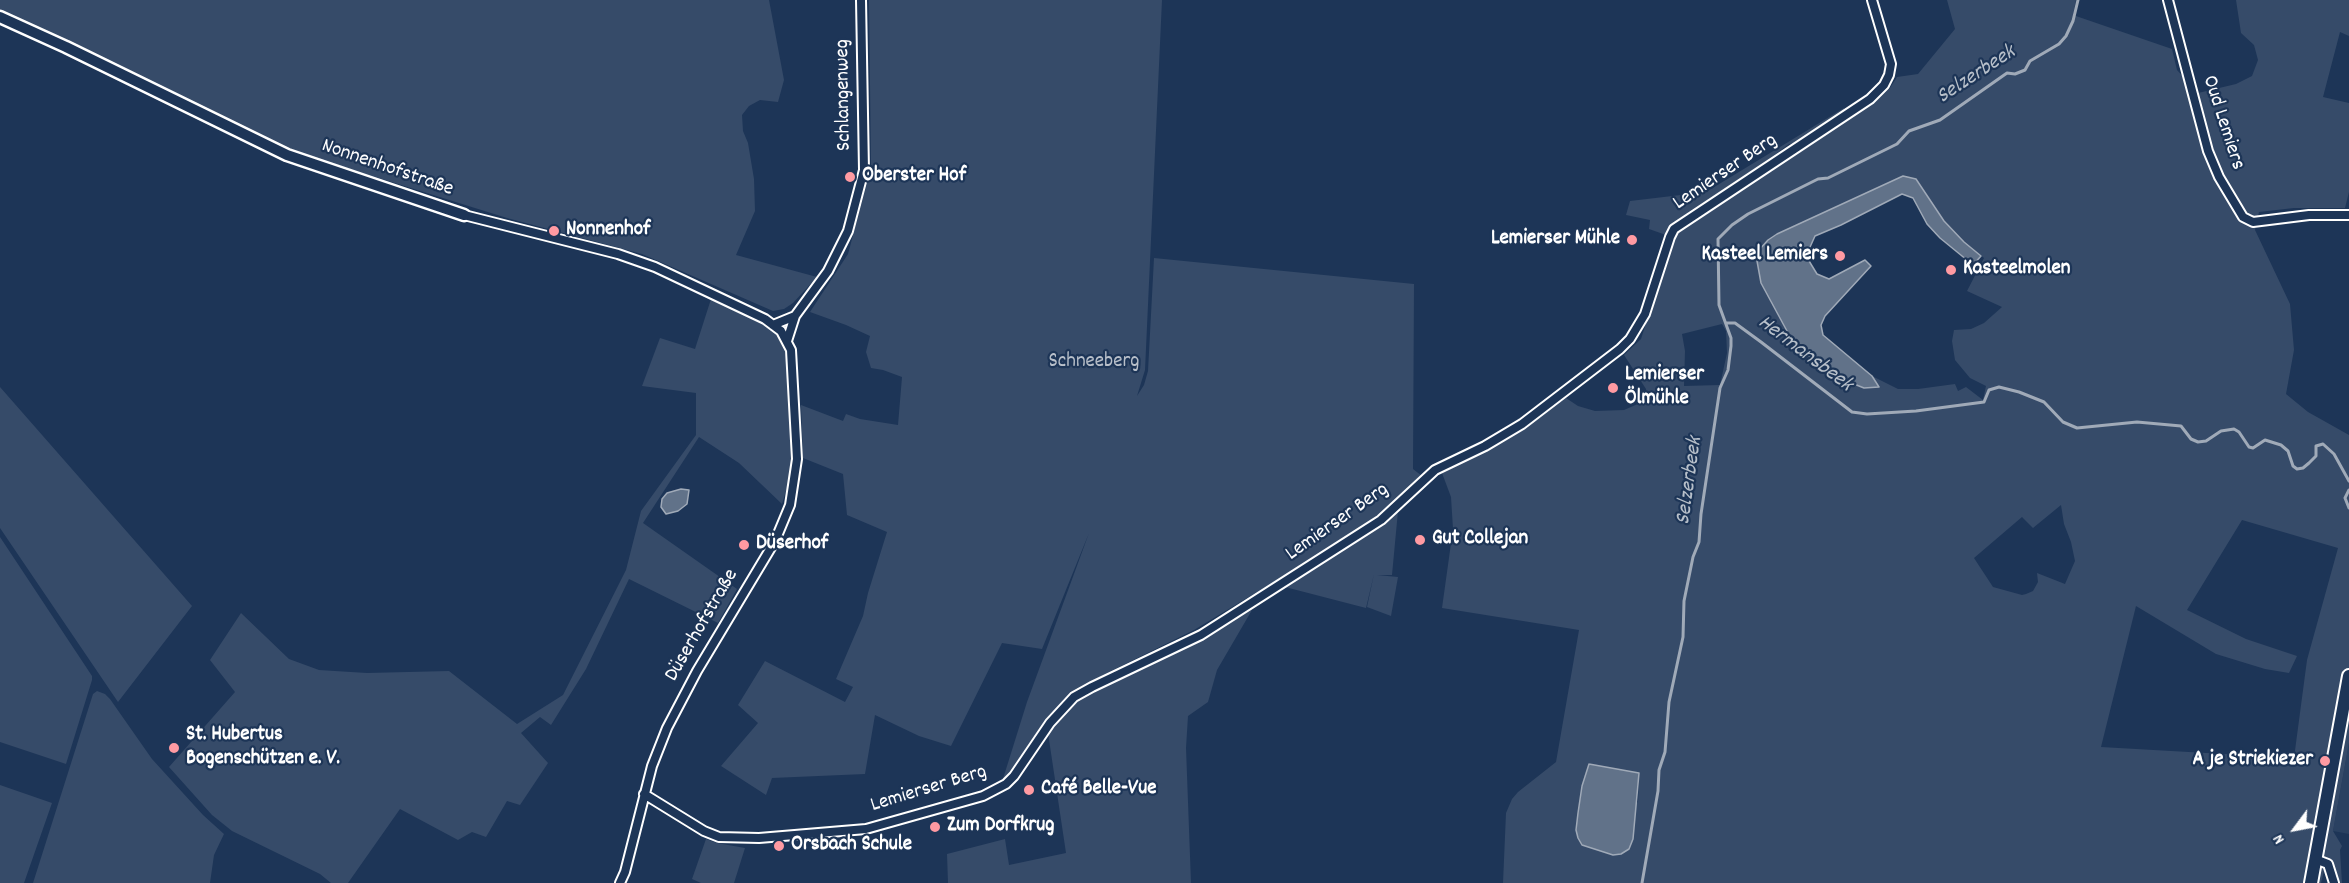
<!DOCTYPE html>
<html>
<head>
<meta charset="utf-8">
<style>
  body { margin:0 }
  #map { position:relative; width:2349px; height:883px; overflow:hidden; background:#1d3557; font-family:Dekko,sans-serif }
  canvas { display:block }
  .north { position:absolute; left:2265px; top:799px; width:60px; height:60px; -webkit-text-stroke:4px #1d3557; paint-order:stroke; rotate:238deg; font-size:16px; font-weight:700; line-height:24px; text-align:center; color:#fff }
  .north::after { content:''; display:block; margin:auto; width:21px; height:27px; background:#fff; clip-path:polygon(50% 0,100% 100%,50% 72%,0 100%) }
</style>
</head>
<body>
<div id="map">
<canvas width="2349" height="883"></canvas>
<div class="north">N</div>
</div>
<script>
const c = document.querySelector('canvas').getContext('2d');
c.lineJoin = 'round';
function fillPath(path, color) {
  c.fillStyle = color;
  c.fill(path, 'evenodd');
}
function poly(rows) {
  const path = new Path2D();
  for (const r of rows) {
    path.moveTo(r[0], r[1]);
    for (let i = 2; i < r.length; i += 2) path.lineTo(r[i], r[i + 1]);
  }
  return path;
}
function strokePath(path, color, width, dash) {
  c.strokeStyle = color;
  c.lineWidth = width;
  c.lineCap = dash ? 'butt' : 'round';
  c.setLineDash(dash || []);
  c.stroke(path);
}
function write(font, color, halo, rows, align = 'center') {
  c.font = font + ' Dekko,sans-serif';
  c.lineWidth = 4.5;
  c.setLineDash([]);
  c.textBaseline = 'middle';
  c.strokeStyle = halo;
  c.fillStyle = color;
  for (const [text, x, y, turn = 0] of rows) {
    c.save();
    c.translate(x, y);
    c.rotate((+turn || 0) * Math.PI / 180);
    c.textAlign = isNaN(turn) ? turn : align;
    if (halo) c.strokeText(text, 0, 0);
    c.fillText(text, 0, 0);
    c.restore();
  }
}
const built = poly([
  [2349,743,2349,834,2333,831]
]);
const green = poly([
  [0,0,769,0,784,80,778,102,760,100,749,106,742,115,743,131,748,143,754,179,755,211,736,255,817,277,793,303,784,309,773,311,642,254,507,218,289,150,71,42,0,10],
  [869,0,1162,0,1145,370,1137,396,1144,385,1148,371,1154,258,1414,284,1413,469,1422,476,1373,519,1315,557,1194,630,1101,676,1073,692,1043,726,1014,771,1002,782,1027,702,1089,533,1042,649,1002,643,951,746,919,736,875,715,865,774,772,778,766,795,721,766,758,723,738,705,765,661,845,702,853,687,836,679,863,616,868,593,887,532,847,515,843,474,803,458,801,405,843,421,846,414,860,419,898,425,902,377,883,370,871,368,866,352,870,336,846,325,810,312,848,254,871,168],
  [1947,0,2076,0,2073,15,2172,49,2177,70,2198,93,2236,84,2252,76,2258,60,2254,45,2241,33,2236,0,2349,0,2349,36,2340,32,2323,97,2349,103,2349,192,2345,208,2294,208,2259,212,2255,230,2290,304,2294,350,2286,394,2308,412,2349,435,2349,743,2333,831,2342,846,2340,850,2342,883,2336,883,2334,869,2325,867,2321,883,1503,883,1506,813,1512,799,1518,792,1556,762,1579,630,1442,608,1453,529,1451,497,1442,473,1505,440,1566,398,1578,406,1595,411,1624,410,1647,400,1646,389,1624,355,1641,339,1672,242,1678,232,1682,226,1876,101,1890,88,1897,77,1918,74,1955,29],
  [1903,177,1916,179,1944,221,1964,242,1984,258,1967,291,2002,307,1984,323,1971,329,1954,330,1952,341,1955,360,1970,378,1986,386,1983,400,1966,387,1958,391,1955,384,1918,389,1898,389,1872,376,1879,387,1794,344,1761,283,1757,261],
  [1722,324,1726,331,1727,353,1720,385,1684,386,1685,351,1682,334],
  [2061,505,2064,524,2071,542,2075,561,2065,584,2037,573,2038,582,2033,591,2026,594,2022,595,1993,587,1974,558,2022,517,2033,528],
  [2242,520,2338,548,2307,660,2294,758,2101,747,2136,606,2216,654,2265,669,2289,673,2297,656,2246,639,2187,610],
  [1639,774,1638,802,1582,845,1576,830,1582,786],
  [1844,108,1845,112,1795,143,1789,144,1757,168,1690,211,1674,223,1666,235,1649,229,1650,220,1626,215,1630,201,1706,192],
  [711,299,763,324,774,332,782,342,788,362,790,384,792,447,791,474,782,504,739,463,699,437,643,523,737,589,718,623,629,579,586,669,551,725,540,717,521,733,548,763,520,805,507,801,486,837,472,832,458,840,400,809,348,883,331,883,320,874,232,831,212,815,169,767,235,692,210,660,241,613,289,659,319,670,367,673,449,671,517,724,563,695,626,570,641,511,696,435,696,393,642,386,660,338,695,349],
  [0,387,192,606,118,702,0,528],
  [1398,511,1392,575,1377,575,1398,577,1391,616,1367,607,1374,574,1366,608,1285,587,1378,528],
  [0,537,92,676,92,680,66,764,0,742],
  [1252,610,1217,670,1208,702,1188,716,1186,748,1191,883,948,883,947,854,1005,839,1009,865,1066,853,1048,733,1068,708,1096,689,1190,643],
  [97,691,105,694,110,699,152,759,203,815,224,834,214,855,210,883,33,883,93,694],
  [0,785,52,803,24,883,0,883],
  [706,839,717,843,745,848,734,883,701,883,692,879]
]);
const water = poly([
  [1903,176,1916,179,1944,221,1964,242,1981,256,1973,265,1940,238,1927,224,1913,198,1902,194,1841,225,1815,236,1806,256,1817,274,1829,279,1865,260,1871,266,1825,316,1821,325,1823,335,1872,376,1879,387,1864,388,1834,376,1794,344,1761,283,1757,261,1759,250,1768,240,1777,234,1903,176],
  [681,489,689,490,687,504,678,511,666,514,661,507,662,499,667,493,681,489],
  [1589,764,1639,773,1633,839,1629,849,1621,854,1613,855,1582,845,1578,838,1576,830,1578,813,1582,786,1589,764]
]);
const stream = poly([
  [1726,323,1735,323,1761,342,1852,412,1867,414,1916,411,1984,402,1989,390,1999,387,2019,392,2044,402,2063,422,2077,428,2137,422,2181,426,2191,439,2198,442,2206,441,2221,431,2234,429,2239,432,2249,447,2253,448,2265,440,2281,445,2288,451,2293,466,2297,469,2303,468,2309,463,2316,456,2316,446,2323,444,2334,454,2349,481],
  [2349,490,2345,498,2349,508],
  [1642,883,1658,791,1659,770,1665,752,1669,702,1683,637,1684,601,1693,557,1699,542,1701,514,1720,388,1728,370,1731,346,1731,338,1719,305,1718,239,1732,225,1748,214,1818,179,1828,178,1897,144,1909,131,1940,120,2007,73,2015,74,2025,70,2030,61,2059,44,2066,36,2073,21,2078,0]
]);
const street = poly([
  [2168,0,2208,151,2219,177,2243,217,2253,222,2309,215,2349,215],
  [464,215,618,254,655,267,765,319,781,331,791,350,797,459,790,505,775,541,697,671,667,728,652,766,625,872,620,883],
  [773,325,795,316],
  [787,341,795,316,828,271,848,231,864,170,861,0],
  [644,794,704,831,719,837,759,838,866,829,983,796,1006,784,1014,776,1050,723,1074,697,1092,687,1201,635,1381,520,1435,470,1485,446,1522,424,1620,349,1630,339,1645,314,1670,237,1674,229,1870,99,1884,85,1889,75,1891,64,1872,0],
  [2315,859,2328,864,2334,883]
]);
const secondary = poly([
  [0,17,66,47,287,155,464,215]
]);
const primary = poly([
  [2311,883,2349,676]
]);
const markers = [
  [850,177,6,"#ff9aa2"],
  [554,231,6,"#ff9aa2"],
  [1632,240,6,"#ff9aa2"],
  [1840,256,6,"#ff9aa2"],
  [1951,270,6,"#ff9aa2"],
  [1613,388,6,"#ff9aa2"],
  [1420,540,6,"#ff9aa2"],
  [744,545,6,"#ff9aa2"],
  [174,748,6,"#ff9aa2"],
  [2325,761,6,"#ff9aa2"],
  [1029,790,6,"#ff9aa2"],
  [935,827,6,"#ff9aa2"],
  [779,846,6,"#ff9aa2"]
];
const streetNames = [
  ["Schlangenweg",845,95,-91],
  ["Oud Lemiers",2222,123,72],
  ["Nonnenhofstraße",387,169,19],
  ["Lemierser Berg",1726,173,-34],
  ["Lemierser Berg",1338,523,-35],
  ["Düserhofstraße",703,626,-60],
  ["Lemierser Berg",929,790,-17]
];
const poiNames = [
  ["Oberster Hof",862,177],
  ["Nonnenhof",566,231],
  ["Lemierser Mühle",1620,240,"right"],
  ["Kasteel Lemiers",1828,256,"right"],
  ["Kasteelmolen",1963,270],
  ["Lemierser",1625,376],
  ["Ölmühle",1625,400],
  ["Gut Collejan",1432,540],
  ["Düserhof",756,545],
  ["St. Hubertus",186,736],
  ["Bogenschützen e. V.",186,760],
  ["A je Striekiezer",2313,761,"right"],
  ["Café Belle-Vue",1041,790],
  ["Zum Dorfkrug",947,827],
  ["Orsbach Schule",791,846]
];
const parkNames = [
  ["Schneeberg",1094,363]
];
const waterNames = [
  ["Selzerbeek",1977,76,-33],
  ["Hermansbeek",1804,355,37],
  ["Selzerbeek",1691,481,-82]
];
fillPath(built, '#2a4161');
fillPath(green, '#364b69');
fillPath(water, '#617289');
strokePath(water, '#a0aab8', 1.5);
strokePath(stream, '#a0aab8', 3);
strokePath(street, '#fff', 12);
strokePath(secondary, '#fff', 15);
strokePath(primary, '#fff', 16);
strokePath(street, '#1d3557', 8);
strokePath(secondary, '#1d3557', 10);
strokePath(primary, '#1d3557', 12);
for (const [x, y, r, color] of markers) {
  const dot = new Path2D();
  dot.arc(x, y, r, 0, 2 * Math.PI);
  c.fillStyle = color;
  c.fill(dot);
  strokePath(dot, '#1d3557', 2);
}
write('21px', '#fff', '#1d3557', streetNames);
write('bold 21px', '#fff', '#1d3557', poiNames, 'left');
write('21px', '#b9c0ca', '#1d3557', parkNames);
write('italic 22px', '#b8c0ca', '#1d3557', waterNames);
</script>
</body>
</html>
